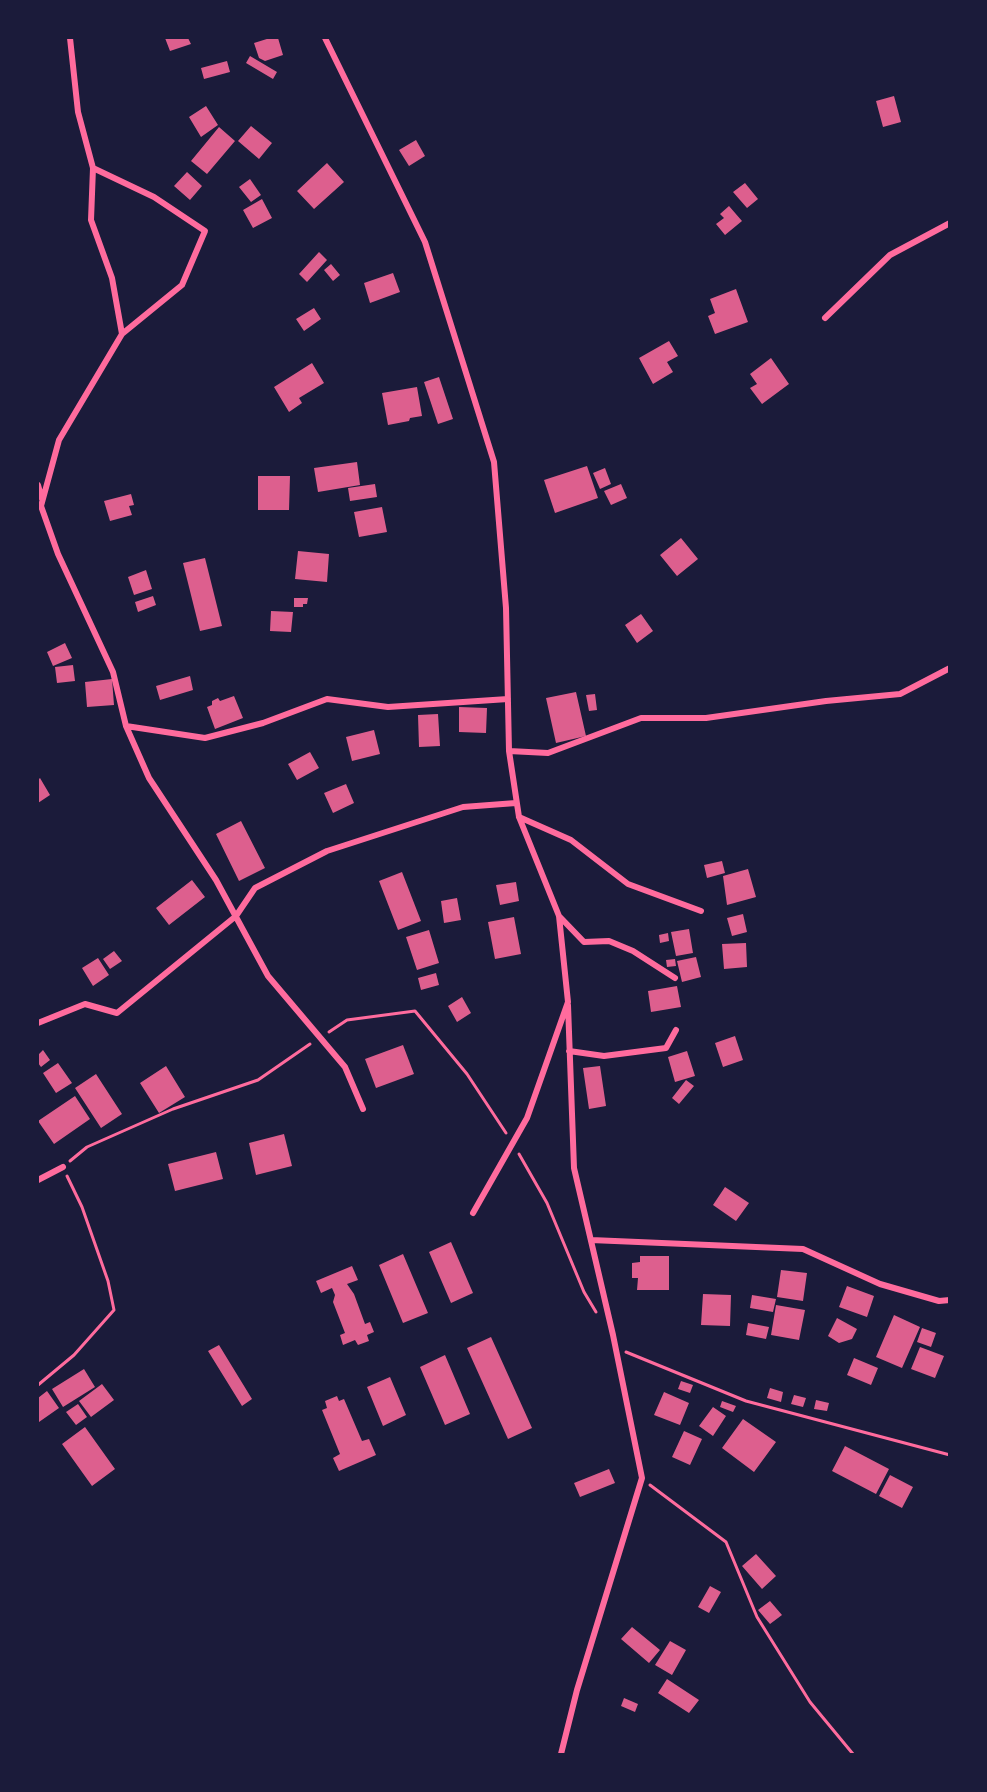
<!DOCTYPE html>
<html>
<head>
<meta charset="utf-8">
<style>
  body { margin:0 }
  #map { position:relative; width:987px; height:1792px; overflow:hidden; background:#1b1b3a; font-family:Rubik,sans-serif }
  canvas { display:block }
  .frame { position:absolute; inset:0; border:39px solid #1b1b3a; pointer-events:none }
</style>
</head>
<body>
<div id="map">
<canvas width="987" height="1792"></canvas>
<div class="frame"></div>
</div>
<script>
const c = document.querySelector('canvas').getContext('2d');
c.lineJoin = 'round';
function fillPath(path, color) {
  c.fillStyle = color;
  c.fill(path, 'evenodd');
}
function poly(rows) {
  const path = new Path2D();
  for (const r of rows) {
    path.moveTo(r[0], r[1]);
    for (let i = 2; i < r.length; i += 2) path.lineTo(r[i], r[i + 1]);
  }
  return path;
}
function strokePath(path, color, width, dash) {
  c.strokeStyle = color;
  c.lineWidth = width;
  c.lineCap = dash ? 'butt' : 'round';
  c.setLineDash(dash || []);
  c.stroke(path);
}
const building = poly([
  [165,38,188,38,191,44,170,51],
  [270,38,278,38,283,55,265,61,259,58,254,43],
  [250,56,277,72,273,79,246,63],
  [227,61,230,72,204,79,201,68],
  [894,96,901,122,883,127,876,101],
  [206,106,218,125,201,137,189,117],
  [251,126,272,143,259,159,238,141],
  [219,127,235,141,207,174,191,161],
  [416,140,425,156,409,166,399,150],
  [327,163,344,182,314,209,297,191],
  [187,172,202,186,190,200,174,186],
  [250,179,261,195,251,202,239,187],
  [745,183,758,199,747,208,733,192],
  [262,199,272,218,253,228,243,210],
  [729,206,742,221,725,235,716,224,724,218,720,214],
  [319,252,327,260,307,282,299,274],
  [331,264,340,275,333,281,324,270],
  [393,273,400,292,370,303,364,283],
  [736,289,748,322,715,334,708,316,715,313,710,299],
  [314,308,321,319,304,331,296,319],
  [669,341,678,356,667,362,673,372,653,384,639,358],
  [771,358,789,384,762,404,750,388,757,384,750,374],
  [312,363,324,383,299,398,302,403,289,412,274,387],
  [439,377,453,419,438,424,424,382],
  [417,387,422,416,410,418,409,421,388,425,382,393],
  [357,462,360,485,318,492,314,468],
  [587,466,598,498,555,513,544,480],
  [605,468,611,484,600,489,593,473],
  [258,476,290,476,289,510,258,510],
  [375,484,377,497,350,501,348,488],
  [621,484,627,498,611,505,604,491],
  [131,494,134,505,129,506,132,515,110,521,104,501],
  [382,507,387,532,359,537,354,512],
  [681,538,698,559,677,576,660,555],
  [298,551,329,554,327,582,295,579],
  [205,558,222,626,200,631,183,563],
  [146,570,152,589,134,595,128,577],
  [153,596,156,605,138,612,135,602],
  [294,598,308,598,307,604,303,604,303,607,294,607],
  [271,611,293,612,291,632,270,631],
  [641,614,653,631,637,643,625,625],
  [65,643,72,658,53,666,47,652],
  [73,665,75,681,57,683,55,667],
  [190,676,193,690,160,700,156,686],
  [112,679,114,705,87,707,85,682],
  [576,692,586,736,556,743,546,698],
  [595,694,597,710,589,711,586,695],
  [234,696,243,718,215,729,207,707,212,705,212,701,218,698,220,701],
  [459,707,487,708,486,733,459,732],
  [438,714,440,746,419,747,418,715],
  [374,730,380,754,352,761,346,737],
  [310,752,319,768,297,780,288,764],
  [40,778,50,795,38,803,38,780],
  [346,784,354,803,333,813,324,793],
  [241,821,265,868,239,881,216,834],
  [722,861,725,873,707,878,704,865],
  [748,869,756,897,727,905,723,876],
  [402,872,421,921,398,930,379,881],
  [192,880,205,897,169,925,156,908],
  [516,882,519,901,500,905,496,885],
  [457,898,461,920,444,923,441,901],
  [743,914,747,932,732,936,727,918],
  [514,917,521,954,495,959,488,922],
  [689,929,693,953,676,956,671,932],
  [429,930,439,963,417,970,406,937],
  [668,933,669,941,660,943,659,935],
  [746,943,747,967,724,969,722,944],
  [114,951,122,961,110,969,103,959],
  [696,957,701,977,682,982,677,961],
  [98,958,109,975,93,986,82,968],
  [675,959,676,966,667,967,666,960],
  [436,973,439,985,421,990,418,978],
  [677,986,681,1007,651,1012,648,991],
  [462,997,471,1013,457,1022,448,1006],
  [735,1036,743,1060,723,1067,715,1043],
  [403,1045,414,1074,376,1088,365,1059],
  [43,1050,50,1060,41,1067,38,1063,38,1055],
  [687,1051,695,1076,675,1082,668,1057],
  [58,1063,72,1083,56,1093,43,1073],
  [166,1066,185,1097,159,1113,140,1083],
  [600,1066,606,1106,589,1109,583,1068],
  [96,1074,122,1114,101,1128,75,1088],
  [686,1080,694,1086,679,1104,672,1098],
  [75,1096,90,1119,54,1144,38,1121],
  [284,1134,292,1166,256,1175,249,1143],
  [216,1152,223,1179,175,1191,168,1164],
  [725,1187,749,1203,736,1221,713,1205],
  [451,1242,473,1293,451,1303,429,1252],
  [403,1254,428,1313,403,1323,379,1265],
  [640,1256,669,1256,669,1290,637,1290,638,1278,632,1278,632,1263,640,1262],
  [352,1266,358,1280,347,1284,354,1294,365,1324,370,1322,374,1332,367,1335,369,1341,358,1345,355,1340,343,1345,340,1335,345,1333,333,1302,335,1295,332,1288,321,1293,316,1281],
  [781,1270,807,1273,803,1301,777,1297],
  [847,1286,874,1296,867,1317,839,1307],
  [703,1294,731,1295,730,1326,701,1325],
  [752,1295,776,1299,773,1312,750,1308],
  [776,1305,805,1310,799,1340,771,1335],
  [894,1315,920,1327,902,1368,876,1357],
  [837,1318,857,1329,852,1339,839,1343,828,1336],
  [748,1323,769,1327,766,1339,746,1335],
  [922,1328,936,1333,931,1347,917,1342],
  [491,1337,532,1428,508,1439,467,1348],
  [219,1345,252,1399,242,1406,208,1351],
  [920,1347,944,1356,935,1378,911,1369],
  [445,1355,470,1414,445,1425,420,1367],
  [854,1358,878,1368,871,1385,847,1375],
  [84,1369,95,1387,63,1407,52,1389],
  [390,1377,406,1415,383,1426,367,1387],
  [681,1381,693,1385,690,1393,678,1389],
  [102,1384,114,1400,91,1417,79,1401],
  [770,1388,783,1392,781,1402,767,1398],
  [47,1391,59,1408,39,1422,38,1398],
  [664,1392,689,1403,680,1425,654,1415],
  [794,1395,806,1398,803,1407,791,1404],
  [337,1396,339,1401,344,1399,362,1441,369,1439,376,1455,339,1471,333,1458,340,1454,322,1410,327,1408,325,1401],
  [816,1400,829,1403,827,1411,814,1409],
  [722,1401,736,1406,733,1412,720,1407],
  [78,1404,87,1417,76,1425,66,1412],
  [713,1407,726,1416,713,1436,699,1426],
  [743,1419,776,1442,754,1472,722,1448],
  [85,1427,115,1469,92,1486,62,1444],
  [684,1431,702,1439,690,1465,672,1457],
  [845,1446,889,1469,876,1494,832,1471],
  [609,1469,615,1483,580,1497,574,1483],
  [890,1475,913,1487,902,1508,879,1496],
  [756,1554,776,1576,762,1589,742,1566],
  [710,1586,721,1592,709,1613,698,1607],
  [770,1601,782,1615,770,1624,758,1610],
  [632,1627,660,1650,649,1663,621,1639],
  [670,1641,686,1650,672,1675,655,1665],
  [667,1679,699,1700,689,1713,658,1693],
  [624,1698,638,1704,635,1712,621,1706]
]);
const path = poly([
  [329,1032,347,1020,415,1011,467,1074,506,1133],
  [519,1154,547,1203,584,1292,596,1312],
  [70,1161,87,1147,173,1109,258,1080,310,1044],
  [626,1352,746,1401,950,1455],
  [38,1385,74,1355,114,1310,108,1281,82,1207,67,1176],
  [650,1485,726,1542,757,1617,810,1702,853,1754]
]);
const minor = poly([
  [70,38,78,112,93,168,91,220,112,278,122,334,59,440,41,506,58,554,113,672,126,726,149,778,216,880,268,976,345,1067,363,1109],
  [325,38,425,242,494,462,506,608,509,751,519,817,559,916,568,1002,527,1118,473,1213],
  [93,168,154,197,205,231,182,285,122,334],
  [825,318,890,255,950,223],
  [38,485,42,499],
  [126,726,205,738,263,723,327,699,388,707,508,699],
  [509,751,548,753,641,718,706,718,826,701,900,694,950,668],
  [519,817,571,840,628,884,701,911],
  [559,916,584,942,609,941,633,951,675,978],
  [38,1023,85,1004,117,1013,236,916,255,888,327,851,463,807,516,803],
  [569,1051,604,1056,666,1048,676,1030],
  [38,1180,63,1167],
  [591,1240,803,1249,880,1284,939,1301,950,1300],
  [561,1754,577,1690,642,1478,613,1335,574,1168,568,1005]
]);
fillPath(building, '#dd5f8e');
strokePath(path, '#ff6b9d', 3);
strokePath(minor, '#ff6b9d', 6);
</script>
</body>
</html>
